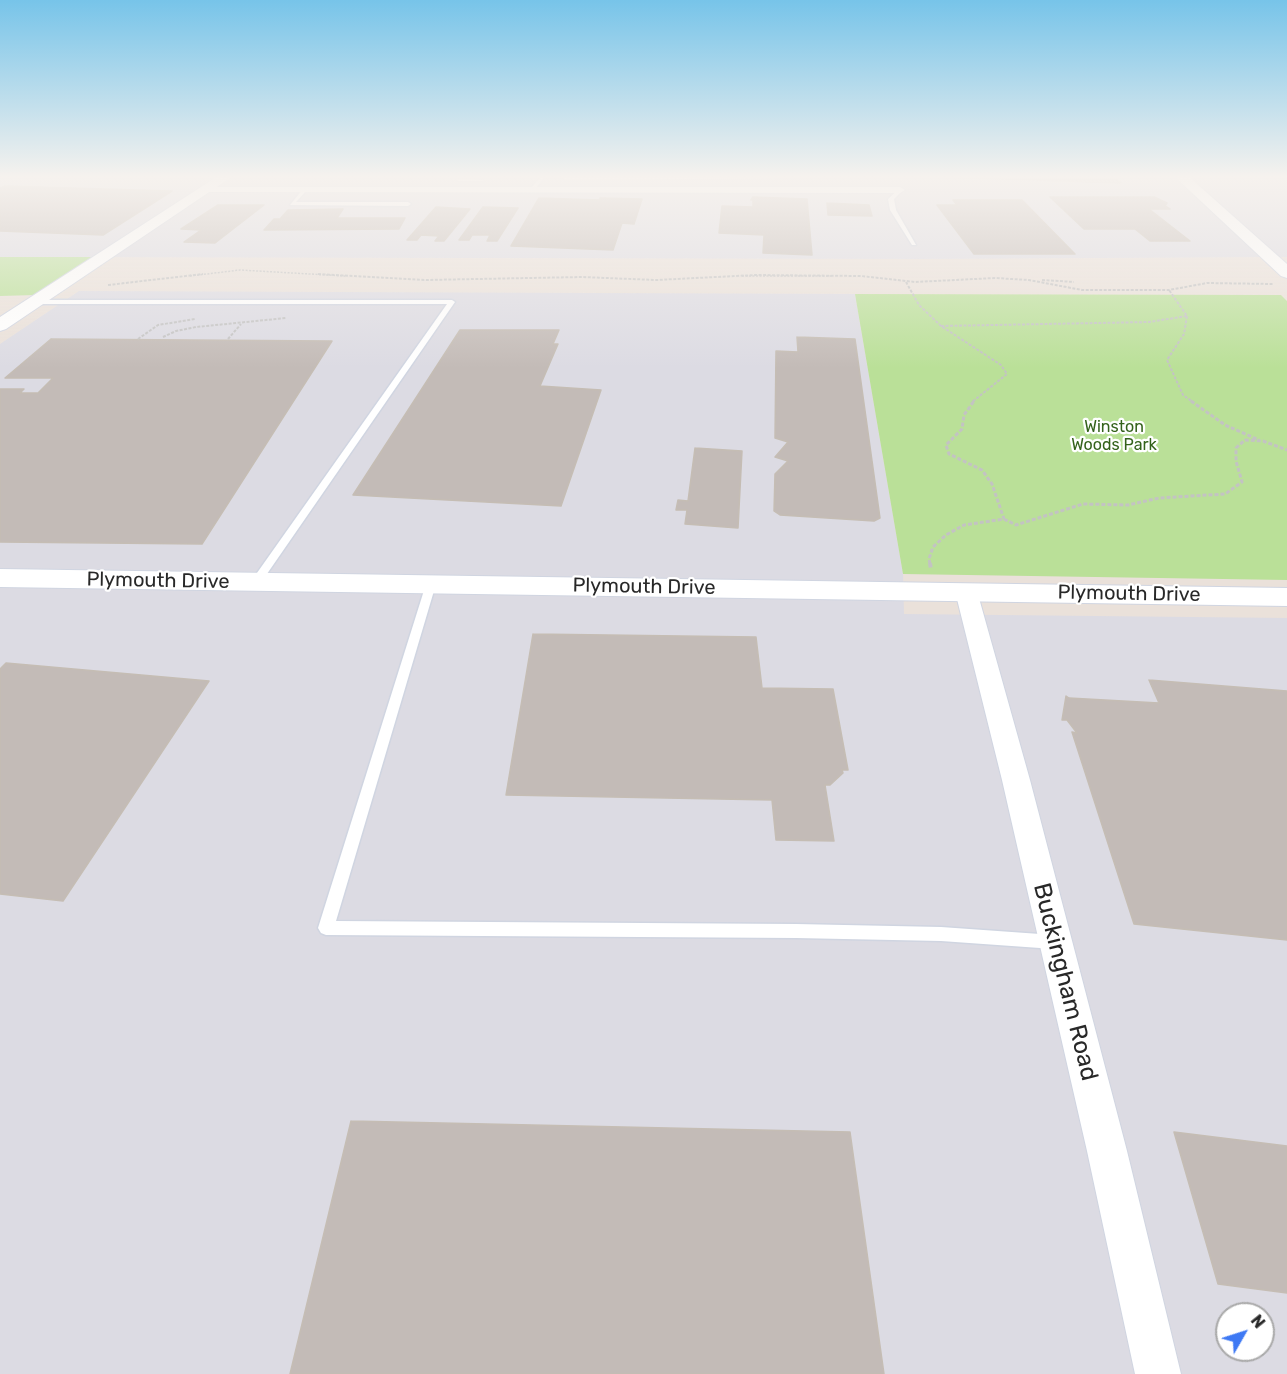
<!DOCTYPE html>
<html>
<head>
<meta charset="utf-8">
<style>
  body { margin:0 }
  #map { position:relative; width:1287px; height:1374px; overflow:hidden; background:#eae1da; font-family:Rubik,sans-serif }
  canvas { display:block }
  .north { position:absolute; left:1215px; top:1302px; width:60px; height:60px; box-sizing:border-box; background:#fff; border:2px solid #a9a9a9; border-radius:50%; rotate:51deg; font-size:16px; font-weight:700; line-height:24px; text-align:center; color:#282828 }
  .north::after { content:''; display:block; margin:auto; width:21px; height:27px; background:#3e79f4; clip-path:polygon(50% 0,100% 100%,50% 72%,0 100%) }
</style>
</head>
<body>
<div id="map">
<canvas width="1287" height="1374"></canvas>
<div class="north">N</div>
</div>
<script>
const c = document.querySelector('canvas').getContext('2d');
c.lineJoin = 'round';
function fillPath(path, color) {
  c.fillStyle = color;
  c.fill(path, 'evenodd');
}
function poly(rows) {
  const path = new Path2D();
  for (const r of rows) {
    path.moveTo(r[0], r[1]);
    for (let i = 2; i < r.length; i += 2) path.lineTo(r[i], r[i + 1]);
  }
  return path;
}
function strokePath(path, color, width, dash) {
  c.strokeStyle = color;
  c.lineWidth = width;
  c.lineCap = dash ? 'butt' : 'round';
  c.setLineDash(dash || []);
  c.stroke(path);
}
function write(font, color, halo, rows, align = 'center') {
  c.font = font + ' Rubik,sans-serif';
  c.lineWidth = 4.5;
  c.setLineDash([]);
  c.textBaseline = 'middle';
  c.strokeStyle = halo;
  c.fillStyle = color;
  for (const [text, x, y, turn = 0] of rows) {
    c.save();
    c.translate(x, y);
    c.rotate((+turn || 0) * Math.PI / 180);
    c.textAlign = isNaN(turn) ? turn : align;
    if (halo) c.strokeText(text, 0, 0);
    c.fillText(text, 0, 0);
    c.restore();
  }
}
const industrial = poly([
  [0,176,1287,176,1287,257,921,259,0,257],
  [79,291,855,294,903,574,904,614,1287,618,1287,1374,0,1374,0,344],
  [1227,1314,1263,1314,1263,1350,1227,1350]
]);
const green = poly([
  [0,257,94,257,35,295,0,296],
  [855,294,1281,295,1287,301,1287,580,903,574]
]);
const building = poly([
  [949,176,1114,176,1121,183,950,177,949,176],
  [5,186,172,191,103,235,0,231,0,188,5,186],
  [753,197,807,199,812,255,763,253,764,235,719,233,722,206,753,207,753,200,751,200,753,197],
  [1050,197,1154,197,1167,203,1165,206,1170,209,1149,209,1190,241,1150,241,1135,229,1084,229,1050,197],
  [539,198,600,200,600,198,642,199,634,224,622,223,613,250,511,246,539,198],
  [953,200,1022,200,1075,254,974,254,937,205,957,205,953,200],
  [827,203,869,205,872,216,828,215,827,203],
  [218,205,264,205,215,243,184,242,201,230,181,229,218,205],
  [436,207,470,209,444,241,435,241,439,236,421,235,417,240,407,240,436,207],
  [483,207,518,208,497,241,487,241,490,235,472,235,469,240,459,240,483,207],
  [343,209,337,218,405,218,399,229,264,230,274,219,280,219,288,210,343,209],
  [460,330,559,330,553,344,558,344,540,386,601,390,561,506,353,495,460,330],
  [797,337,855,339,880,518,874,521,780,515,774,511,775,474,788,461,775,457,788,442,775,438,776,351,798,352,797,337],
  [51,339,332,341,202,544,0,542,0,389,24,389,20,393,38,393,53,378,5,378,51,339],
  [695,448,742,451,738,528,685,524,687,510,676,510,678,500,688,501,695,448],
  [533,634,756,637,762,688,833,689,848,770,842,770,843,773,830,785,825,785,834,841,776,840,772,800,506,795,533,634],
  [6,663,209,681,63,901,0,894,0,669,6,663],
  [1149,680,1287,691,1287,940,1134,924,1072,732,1077,733,1067,720,1062,720,1066,696,1069,698,1159,703,1149,680],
  [351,1121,850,1132,884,1374,290,1374,351,1121],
  [1174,1132,1287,1146,1287,1293,1218,1284,1174,1132]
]);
const pathFar3 = poly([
  [190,276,240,270,345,276],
  [742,276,832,276]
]);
const pathFar2 = poly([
  [318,274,424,280,582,277,656,280,756,275,861,276,915,282,995,278,1029,280,1082,290,1169,290,1207,283,1273,284],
  [1042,280,1074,282],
  [906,282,919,305,941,326,1001,365,1007,374,972,402],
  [108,285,203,274],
  [1187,316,1184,334,1167,360,1183,395,1193,402],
  [941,326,1149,322,1187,316,1169,290],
  [163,337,176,331,196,327,286,318],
  [138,339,158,325,195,319],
  [228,339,241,324]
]);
const pathFar1 = poly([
  [1191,401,1225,425,1259,440],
  [1004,519,1016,525,1083,504,1128,505,1159,498,1225,494,1242,482,1236,461,1236,448,1245,440,1263,441,1287,450],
  [930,564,929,559,933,547,946,535,964,525,1004,519,992,484,982,470,949,454,946,445,962,429,964,415,974,401]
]);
const path = poly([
  [930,563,931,570]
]);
const service = poly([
  [541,176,546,176,533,191,529,191,541,176],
  [565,176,569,176,569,177,808,178,566,180,564,179,565,176],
  [456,179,482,180,484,181,458,181,456,179],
  [900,188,903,190,894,199,896,210,916,245,912,245,890,210,888,199,900,188],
  [303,189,306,191,296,202,408,202,411,204,408,206,290,205,303,189],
  [452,300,455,302,260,584,256,585,252,584,251,582,252,580,447,304,35,304,32,302,35,300,452,300],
  [431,581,436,584,336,921,796,924,941,927,1054,935,1059,937,1062,942,1059,947,1054,949,941,941,796,938,326,935,321,933,318,928,426,584,431,581]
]);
const minor = poly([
  [207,187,900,187,905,190,900,193,203,192,203,188,207,187],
  [966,584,974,586,977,591,1030,780,1127,1151,1181,1374,1135,1374,1087,1151,1002,780,955,591,958,586,966,584]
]);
const tertiary = poly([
  [218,176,233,176,6,329,0,331,0,317,218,176],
  [1174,176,1188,176,1287,264,1287,278,1281,276,1174,176],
  [0,569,1287,588,1287,606,0,587,0,569]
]);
const farParknames = [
  ["Winston",1114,427],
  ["Woods Park",1114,445]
];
const streetNames = [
  ["Plymouth Drive",158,581,1],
  ["Plymouth Drive",644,587,1],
  ["Plymouth Drive",1129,594,1]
];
const nearStreetnames = [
  ["Buckingham Road",1065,982,76]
];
fillPath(industrial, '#dcdbe3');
fillPath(green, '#bae098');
fillPath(building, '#c3bbb7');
strokePath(building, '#c5bdb4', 1.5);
strokePath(service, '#d0d5e1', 3);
strokePath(minor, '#d0d5e1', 2);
strokePath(tertiary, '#d0d5e1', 2);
strokePath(pathFar3, '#c3c3c3', 1.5, [2, 1.5]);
strokePath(pathFar2, '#c3c3c3', 2, [3, 1.5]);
strokePath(pathFar1, '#c3c3c3', 3, [4, 2]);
strokePath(path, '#c3c3c3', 4, [4.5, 3]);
fillPath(service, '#fff');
fillPath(minor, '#fff');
fillPath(tertiary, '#fff');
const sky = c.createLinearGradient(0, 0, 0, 368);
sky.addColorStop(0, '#77c4e9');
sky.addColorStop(0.48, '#f6f2ee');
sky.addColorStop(1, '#f6f2ee00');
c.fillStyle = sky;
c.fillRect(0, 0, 1287, 368);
write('16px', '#34621b', '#fff', farParknames);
write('20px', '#282828', '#fff', streetNames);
write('24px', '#282828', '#fff', nearStreetnames);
</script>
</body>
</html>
